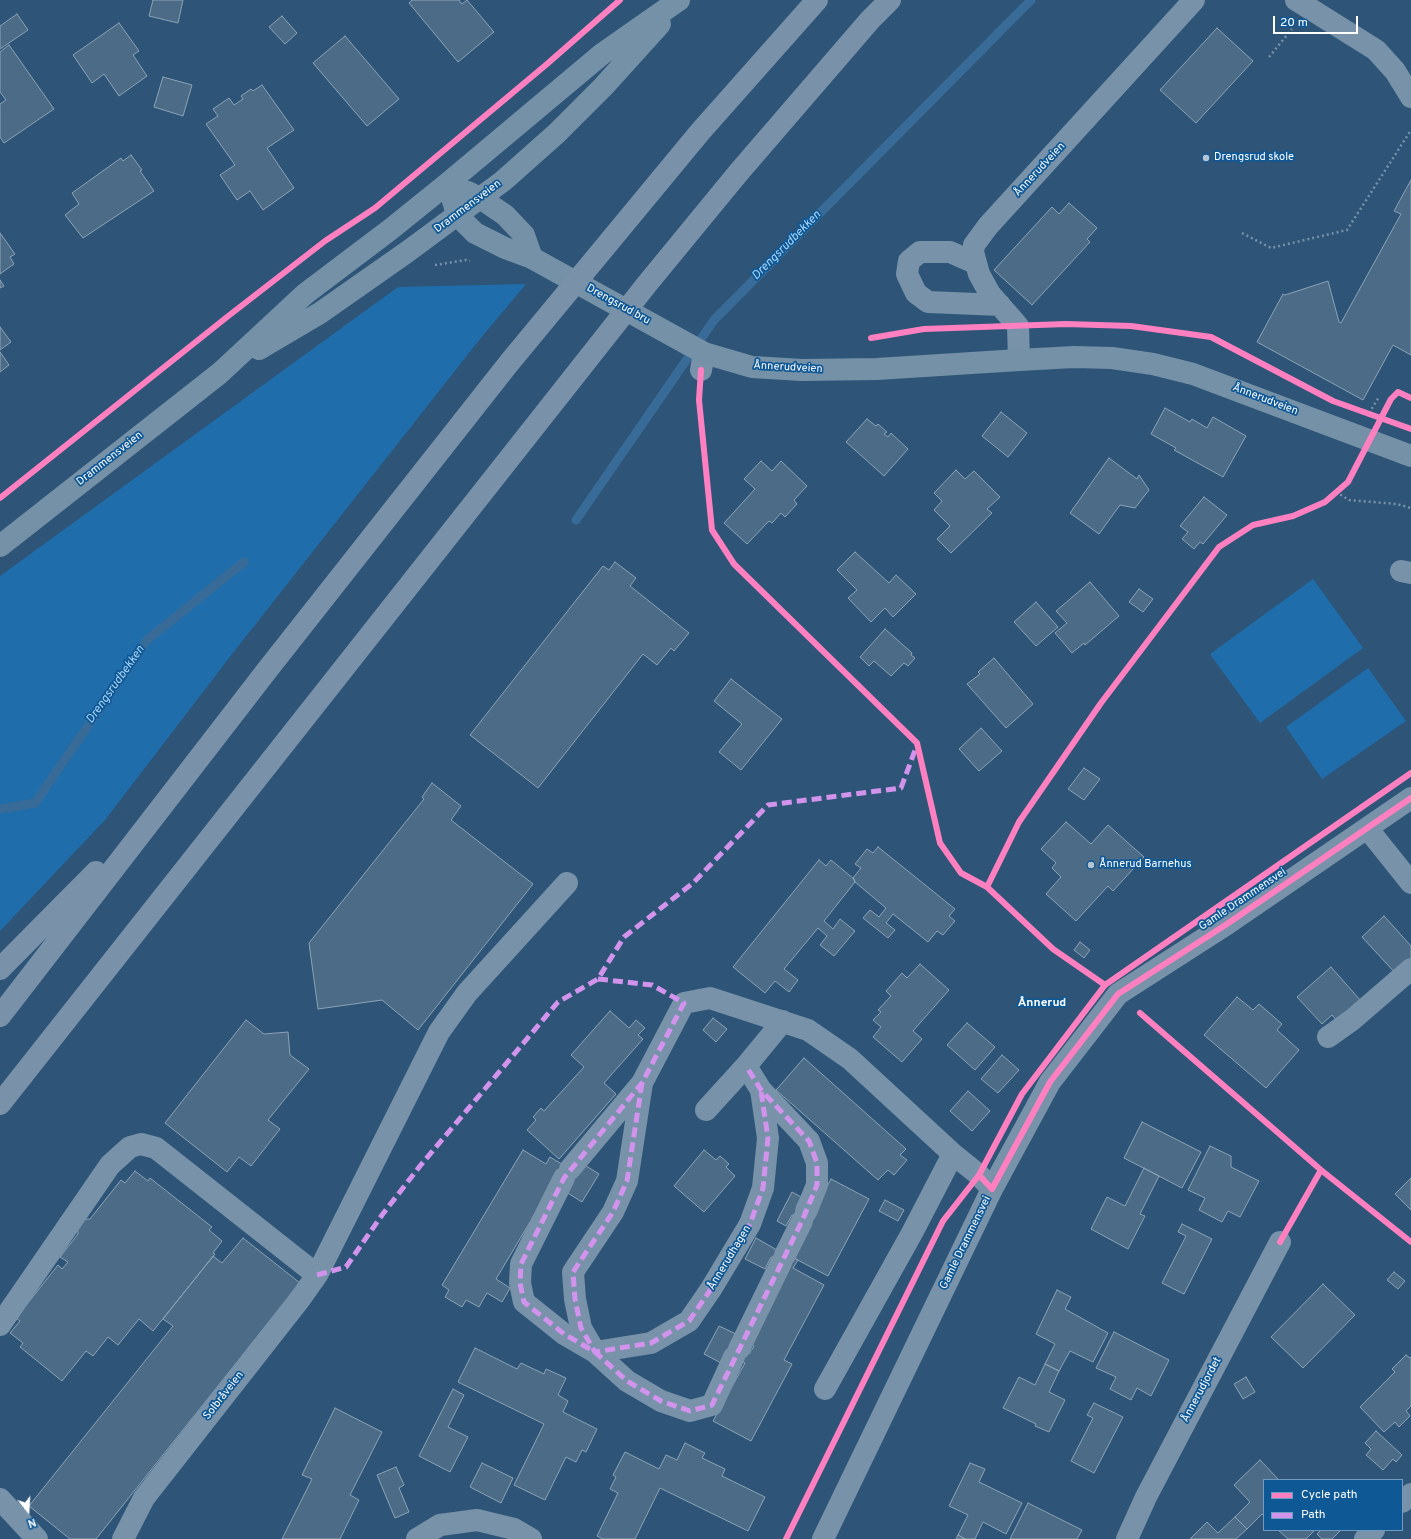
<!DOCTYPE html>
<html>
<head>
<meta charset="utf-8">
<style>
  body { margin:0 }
  #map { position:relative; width:1411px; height:1539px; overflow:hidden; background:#2e5577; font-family:Overpass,sans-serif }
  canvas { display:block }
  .legend { position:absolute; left:1263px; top:1479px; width:140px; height:52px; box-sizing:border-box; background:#0f5896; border:1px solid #6f9bc0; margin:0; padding:5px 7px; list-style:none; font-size:12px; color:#fff }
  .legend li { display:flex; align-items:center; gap:8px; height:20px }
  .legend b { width:20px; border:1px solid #6f9bc0 }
  .north { position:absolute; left:8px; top:1491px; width:40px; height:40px; -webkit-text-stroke:3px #0f5896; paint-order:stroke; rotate:162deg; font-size:11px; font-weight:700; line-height:16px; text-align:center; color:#fff }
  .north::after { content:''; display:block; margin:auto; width:14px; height:18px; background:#fff; clip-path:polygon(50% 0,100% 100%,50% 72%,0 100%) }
  .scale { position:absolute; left:1273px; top:16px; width:85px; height:18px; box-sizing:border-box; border:2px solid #fff; border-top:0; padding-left:5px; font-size:12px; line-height:14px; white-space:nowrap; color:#fff; -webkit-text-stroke:3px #0f5896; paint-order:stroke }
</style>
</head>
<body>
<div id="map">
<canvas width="1411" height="1539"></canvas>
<ul class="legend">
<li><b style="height:5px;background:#ff80c0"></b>Cycle path</li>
<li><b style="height:5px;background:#d193ec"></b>Path</li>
</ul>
<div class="north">N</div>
<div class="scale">20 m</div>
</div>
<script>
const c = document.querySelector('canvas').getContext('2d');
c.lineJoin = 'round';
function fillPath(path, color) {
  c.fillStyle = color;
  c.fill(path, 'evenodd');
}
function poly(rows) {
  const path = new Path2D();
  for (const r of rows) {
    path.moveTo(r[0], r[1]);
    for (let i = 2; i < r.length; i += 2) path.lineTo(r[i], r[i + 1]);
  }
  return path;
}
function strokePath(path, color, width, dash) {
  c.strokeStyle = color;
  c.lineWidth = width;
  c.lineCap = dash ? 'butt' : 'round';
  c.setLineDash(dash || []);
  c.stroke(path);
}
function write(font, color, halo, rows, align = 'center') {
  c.font = font + ' Overpass,sans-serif';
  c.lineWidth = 3.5;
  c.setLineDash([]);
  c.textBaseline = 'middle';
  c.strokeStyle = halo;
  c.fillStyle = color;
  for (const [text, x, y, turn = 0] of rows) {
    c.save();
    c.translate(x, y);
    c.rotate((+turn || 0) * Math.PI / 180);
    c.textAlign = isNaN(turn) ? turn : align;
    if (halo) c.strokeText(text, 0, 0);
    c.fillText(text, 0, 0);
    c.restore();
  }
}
const green = poly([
  [526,284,480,339,229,658,105,820,0,931,0,576,398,287],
  [1313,579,1363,648,1260,723,1210,654],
  [1368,668,1406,721,1322,779,1286,727]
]);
const stream = poly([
  [576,520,714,320,1031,0],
  [0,809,35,803,147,640,244,562]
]);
const building = poly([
  [153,0,183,0,178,23,149,16,153,0],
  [412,0,459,0,462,4,467,0,494,32,458,62,409,3,412,0],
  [17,14,28,30,0,49,0,26,17,14],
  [282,16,297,33,285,44,269,27,282,16],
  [119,23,139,51,133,55,147,76,119,96,104,74,92,83,73,55,119,23],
  [1217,28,1253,61,1196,123,1160,90,1217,28],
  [345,36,399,99,367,126,313,63,345,36],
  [9,45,54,109,4,143,0,137,0,104,6,100,0,92,0,52,9,45],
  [163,77,192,85,183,116,154,107,163,77],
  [262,85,294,130,267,148,294,188,263,210,250,191,237,200,220,175,235,165,206,124,218,116,213,109,229,98,234,105,243,99,241,96,251,89,253,91,262,85],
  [131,155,142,170,140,171,154,191,83,238,65,215,79,204,72,193,121,158,123,161,131,155],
  [1411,180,1411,355,1393,345,1363,400,1257,342,1283,294,1285,295,1328,281,1339,322,1341,323,1401,214,1394,211,1411,180],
  [1069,203,1097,228,1087,239,1090,242,1032,305,994,270,1052,207,1059,214,1069,203],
  [0,233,15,254,10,257,14,264,0,274,0,233],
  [0,280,4,286,0,288,0,280],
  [0,327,11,342,0,350,0,327],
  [0,352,9,365,0,372,0,352],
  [1165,408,1190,422,1192,419,1207,428,1213,417,1246,436,1223,477,1174,450,1176,448,1151,434,1165,408],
  [1001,412,1027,433,1008,457,982,436,1001,412],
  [867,419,876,426,878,424,887,432,884,434,888,437,891,433,908,449,884,476,846,442,867,419],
  [1109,458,1137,479,1139,475,1149,490,1135,508,1120,505,1099,534,1070,513,1109,458],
  [761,461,772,471,781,461,807,486,794,500,797,504,785,517,781,513,772,523,769,521,747,544,724,523,755,489,744,479,761,461],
  [956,470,965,479,974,471,1000,497,987,509,992,513,951,553,937,539,950,526,934,510,942,501,934,493,956,470],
  [1204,497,1227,515,1203,544,1200,542,1194,549,1182,539,1188,532,1180,526,1204,497],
  [855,552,889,583,896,575,916,594,893,617,885,608,871,622,848,598,857,590,837,570,855,552],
  [615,562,636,578,630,586,689,633,674,651,671,648,657,665,643,654,538,788,470,735,603,566,609,570,615,562],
  [1090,582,1119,616,1085,645,1084,643,1072,653,1055,633,1067,623,1056,611,1090,582],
  [1139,589,1153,599,1143,612,1129,602,1139,589],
  [1036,602,1058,627,1036,646,1014,622,1036,602],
  [885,629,912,653,911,655,915,658,908,666,904,663,891,676,874,661,869,666,860,657,885,629],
  [994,658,1033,704,1006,728,967,684,980,674,978,672,994,658],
  [731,679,782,719,741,770,719,752,742,724,714,701,731,679],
  [981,728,1002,751,979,771,959,749,981,728],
  [1084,768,1100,779,1084,800,1068,789,1084,768],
  [432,783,461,806,451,820,533,884,418,1030,382,1000,318,1009,309,943,424,799,422,797,432,783],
  [1066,822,1091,844,1108,825,1144,857,1113,891,1108,886,1076,921,1046,894,1061,877,1052,868,1056,863,1041,849,1066,822],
  [878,847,955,909,949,916,955,921,943,935,937,931,928,942,893,914,886,923,895,930,888,938,863,918,870,910,879,917,886,908,855,882,853,878,861,868,855,864,867,849,873,853,878,847],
  [819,860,826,866,831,860,854,879,855,882,824,921,833,929,840,919,855,931,834,956,820,945,827,936,818,928,784,969,798,980,789,992,775,981,765,993,733,967,819,860],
  [1384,916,1411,946,1411,962,1397,975,1362,937,1384,916],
  [1080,942,1090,950,1084,958,1074,950,1080,942],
  [920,964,949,990,913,1031,922,1039,902,1062,873,1037,881,1027,873,1020,881,1012,878,1010,891,996,886,991,902,973,907,978,920,964],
  [1331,967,1361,1001,1338,1022,1332,1015,1322,1024,1297,997,1331,967],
  [1237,997,1253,1010,1259,1004,1282,1024,1277,1030,1299,1050,1266,1088,1204,1035,1237,997],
  [610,1011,629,1028,636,1020,645,1028,638,1035,643,1039,604,1083,616,1094,559,1159,527,1130,536,1120,533,1117,541,1108,544,1111,584,1067,571,1055,610,1011],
  [713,1018,727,1029,716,1042,703,1030,713,1018],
  [246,1020,264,1034,288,1032,290,1055,309,1069,268,1120,280,1129,251,1166,239,1157,227,1172,165,1123,246,1020],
  [967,1023,995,1047,975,1070,947,1045,967,1023],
  [1002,1055,1019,1070,998,1093,981,1079,1002,1055],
  [804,1058,906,1149,900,1155,907,1160,894,1175,888,1170,878,1180,776,1090,804,1058],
  [968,1091,990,1111,972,1131,950,1111,968,1091],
  [1142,1122,1201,1152,1182,1188,1124,1158,1142,1122],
  [1210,1146,1231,1156,1231,1167,1259,1181,1240,1217,1228,1211,1222,1222,1199,1210,1205,1198,1188,1190,1210,1146],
  [523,1150,546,1164,550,1157,570,1169,583,1164,599,1174,582,1202,566,1192,558,1175,496,1279,510,1288,502,1302,487,1293,479,1307,466,1300,462,1307,445,1297,449,1290,442,1285,523,1150],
  [704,1150,716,1160,720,1156,729,1164,726,1167,735,1176,704,1212,674,1186,704,1150],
  [1144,1168,1159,1176,1140,1214,1145,1216,1128,1249,1091,1229,1107,1197,1125,1206,1144,1168],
  [135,1171,148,1181,150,1178,212,1227,209,1230,222,1241,213,1253,215,1254,153,1331,139,1319,118,1345,108,1337,93,1356,86,1351,62,1381,20,1347,23,1343,10,1333,20,1321,16,1318,58,1265,62,1269,68,1262,60,1257,78,1234,77,1220,90,1219,121,1180,125,1183,135,1171],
  [1411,1178,1411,1210,1395,1194,1411,1178],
  [831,1179,869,1199,828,1276,790,1256,807,1224,792,1215,786,1226,777,1221,792,1192,801,1197,796,1207,812,1215,831,1179],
  [885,1200,904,1210,898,1221,879,1211,885,1200],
  [1182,1224,1212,1239,1184,1294,1162,1283,1186,1236,1178,1232,1182,1224],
  [243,1238,300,1283,96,1539,70,1539,29,1506,173,1326,163,1319,213,1256,222,1263,243,1238],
  [756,1238,789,1257,790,1256,798,1260,793,1268,824,1285,784,1360,792,1364,751,1441,713,1421,745,1363,726,1353,721,1363,704,1354,719,1326,736,1334,731,1344,749,1354,754,1346,744,1341,785,1265,771,1257,765,1269,745,1259,756,1238],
  [1394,1272,1405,1281,1398,1289,1387,1280,1394,1272],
  [1323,1284,1355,1315,1303,1368,1271,1337,1323,1284],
  [1057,1290,1071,1297,1065,1309,1108,1333,1093,1362,1070,1351,1059,1371,1045,1364,1055,1344,1036,1334,1057,1290],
  [1114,1332,1169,1360,1151,1396,1137,1388,1131,1400,1110,1389,1116,1377,1096,1368,1114,1332],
  [475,1348,517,1369,521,1363,544,1374,546,1369,566,1378,558,1395,568,1401,563,1412,597,1429,586,1452,582,1450,576,1462,566,1457,545,1500,514,1485,544,1424,458,1382,475,1348],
  [1406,1355,1410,1358,1411,1357,1411,1406,1406,1411,1410,1416,1399,1427,1395,1422,1384,1432,1360,1407,1395,1372,1392,1369,1406,1355],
  [1045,1364,1059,1371,1049,1392,1065,1400,1049,1432,1035,1426,1036,1424,1003,1408,1019,1377,1035,1385,1045,1364],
  [1246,1377,1255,1392,1243,1399,1234,1384,1246,1377],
  [453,1389,464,1395,448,1427,468,1437,450,1472,419,1456,453,1389],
  [1094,1403,1123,1417,1094,1473,1071,1461,1093,1418,1087,1415,1094,1403],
  [335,1408,382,1432,350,1495,359,1500,340,1539,282,1539,312,1479,302,1475,335,1408],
  [1376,1431,1402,1455,1396,1462,1393,1459,1383,1470,1366,1455,1371,1449,1365,1443,1376,1431],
  [685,1443,705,1453,702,1458,725,1469,722,1476,765,1497,748,1531,660,1488,635,1539,603,1539,597,1536,618,1493,610,1489,616,1477,613,1475,625,1452,659,1469,666,1455,677,1460,685,1443],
  [1260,1460,1279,1480,1264,1480,1264,1516,1262,1514,1247,1529,1235,1517,1250,1502,1234,1485,1260,1460],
  [482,1463,513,1478,501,1503,470,1487,482,1463],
  [970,1463,985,1469,979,1482,1022,1503,1006,1534,983,1522,975,1539,965,1539,958,1535,968,1515,949,1506,970,1463],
  [396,1467,404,1485,399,1488,409,1512,395,1518,377,1475,396,1467],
  [1028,1503,1082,1530,1077,1539,1010,1539,1028,1503],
  [1235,1517,1247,1529,1236,1539,1190,1539,1207,1522,1218,1533,1235,1517],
  [1278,1530,1315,1530,1306,1539,1288,1539,1278,1530],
  [1321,1530,1341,1530,1332,1539,1322,1539,1317,1534,1321,1530],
  [958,1535,965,1539,956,1539,958,1535]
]);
const path = poly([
  [1269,57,1292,29],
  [1242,233,1271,248,1347,230,1411,130],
  [435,265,466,260,470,261],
  [1369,413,1379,397],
  [1336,492,1349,500,1397,504,1411,508]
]);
const minor = poly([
  [1296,0,1376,50,1395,71,1411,97],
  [975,263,950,252,920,252,909,261,907,274,916,293,928,302,1000,305],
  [1019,360,1018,326,990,294,979,274,973,252,974,245,988,226,1194,0],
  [701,370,704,353],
  [1401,571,1411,573],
  [1367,828,1411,883],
  [1328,1037,1352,1020,1411,969],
  [746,1066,761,1090,809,1141,817,1163,817,1185,806,1212],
  [642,1083,627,1181,613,1212,573,1272,575,1299,581,1328,595,1352,651,1343,689,1321,711,1289,750,1224,763,1188,768,1138,761,1090],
  [706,1110,746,1066,783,1021],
  [570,1169,642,1083,684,1003,710,998,808,1030,850,1059,953,1154,979,1175,992,1189],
  [564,1178,521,1264,520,1283,524,1302,564,1334,595,1352,627,1381,661,1401,690,1411,712,1405,734,1357],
  [785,1255,802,1221],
  [0,1325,110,1165,130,1147,141,1144,156,1148,317,1275],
  [739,1349,781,1263],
  [825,1389,912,1233,953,1154],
  [0,1499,37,1539],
  [1402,1502,1411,1494],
  [123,1539,144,1498,300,1299,317,1275,439,1032,467,993,567,883],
  [417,1539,440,1525,477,1520,514,1529,531,1539],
  [823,1539,992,1189,1050,1082,1118,994,1227,924,1411,798],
  [1127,1539,1146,1497,1280,1242],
  [1365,1539,1374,1530]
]);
const major = poly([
  [448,183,457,215,475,233,505,248,532,258,704,353,752,367,802,370,877,369,1019,360,1074,357,1112,358,1153,364,1193,374,1411,456],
  [468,192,480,198,505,215,524,235,532,258],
  [259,349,320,313,407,252,503,181,557,133,603,87,660,24],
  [0,546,220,373,305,294,391,229,448,183,602,54,679,0]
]);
const highway = poly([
  [0,969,96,872],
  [0,1016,268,669,509,363,700,132,817,0],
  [0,1104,647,284,739,172,870,20,890,0]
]);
const quiet = poly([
  [598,979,652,985,684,1003,642,1083,564,1178,521,1264,520,1283,524,1302,564,1334,595,1352,627,1381,661,1401,690,1411,712,1405,802,1221,817,1185,817,1163,809,1141,761,1090,746,1066],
  [642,1083,627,1181,613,1212,573,1272,575,1299,581,1328,595,1352,651,1343,689,1321,711,1289,750,1224,763,1188,768,1138,761,1091],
  [317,1275,346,1267,382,1215,420,1166,558,1002,598,979,624,937,693,883,768,805,901,788,917,745]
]);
const cycleway = poly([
  [871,338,924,329,1066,324,1131,326,1211,337,1333,401,1411,429],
  [701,370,699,400,712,530,734,564,917,743,940,843,961,873,987,887,1053,949,1105,985],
  [0,498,227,317,325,241,375,208,547,64,620,0],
  [987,887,1019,822,1101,703,1219,547,1253,525,1293,516,1325,502,1348,482,1391,399,1398,392,1411,398],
  [1140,1013,1321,1170,1411,1242],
  [979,1175,992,1189,1050,1082,1118,994,1227,924,1411,798],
  [1280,1242,1321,1170],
  [786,1539,943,1221,979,1175,1022,1094,1105,985,1411,773]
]);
const markers = [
  [1206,158,4,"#b6c4cf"],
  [1091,865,4,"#b6c4cf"]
];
const poiNames = [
  ["Drengsrud skole",1214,158],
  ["Ånnerud Barnehus",1099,865]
];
const streetNames = [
  ["Ånnerudveien",1040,170,-47],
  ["Drammensveien",468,207,-37],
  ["Drengsrud bru",618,305,29],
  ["Ånnerudveien",788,368,3],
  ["Ånnerudveien",1265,400,21],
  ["Drammensveien",110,459,-38],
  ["Gamle Drammensvei",1243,900,-34],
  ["Gamle Drammensvei",966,1243,-64],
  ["Ånnerudhagen",730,1258,-59],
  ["Ånnerudjordet",1202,1390,-62],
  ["Solbråveien",224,1396,-52]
];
const waterNames = [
  ["Drengsrudbekken",787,246,-45],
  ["Drengsrudbekken",116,685,-55]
];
const neighbourhoodNames = [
  ["Ånnerud",1042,1004]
];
fillPath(green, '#206dab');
strokePath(stream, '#386b97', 9);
fillPath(building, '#4c6b86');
strokePath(building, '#8ca3b7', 1);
strokePath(path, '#7792a9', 2.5, [2, 3]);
strokePath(minor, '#7792a9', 22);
strokePath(major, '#7591a7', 22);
strokePath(highway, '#7992a9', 22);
strokePath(quiet, '#d193ec', 5, [10, 5]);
strokePath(cycleway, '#ff80c0', 6);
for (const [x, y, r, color] of markers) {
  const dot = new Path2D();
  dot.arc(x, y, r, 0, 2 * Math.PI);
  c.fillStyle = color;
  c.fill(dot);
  strokePath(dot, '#0f5896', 1.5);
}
write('11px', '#fff', '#0f5896', poiNames, 'left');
write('11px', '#fff', '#0f5896', streetNames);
write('italic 12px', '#aad7fb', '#0f5896', waterNames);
write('bold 12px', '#fff', '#0f5896', neighbourhoodNames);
</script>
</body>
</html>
